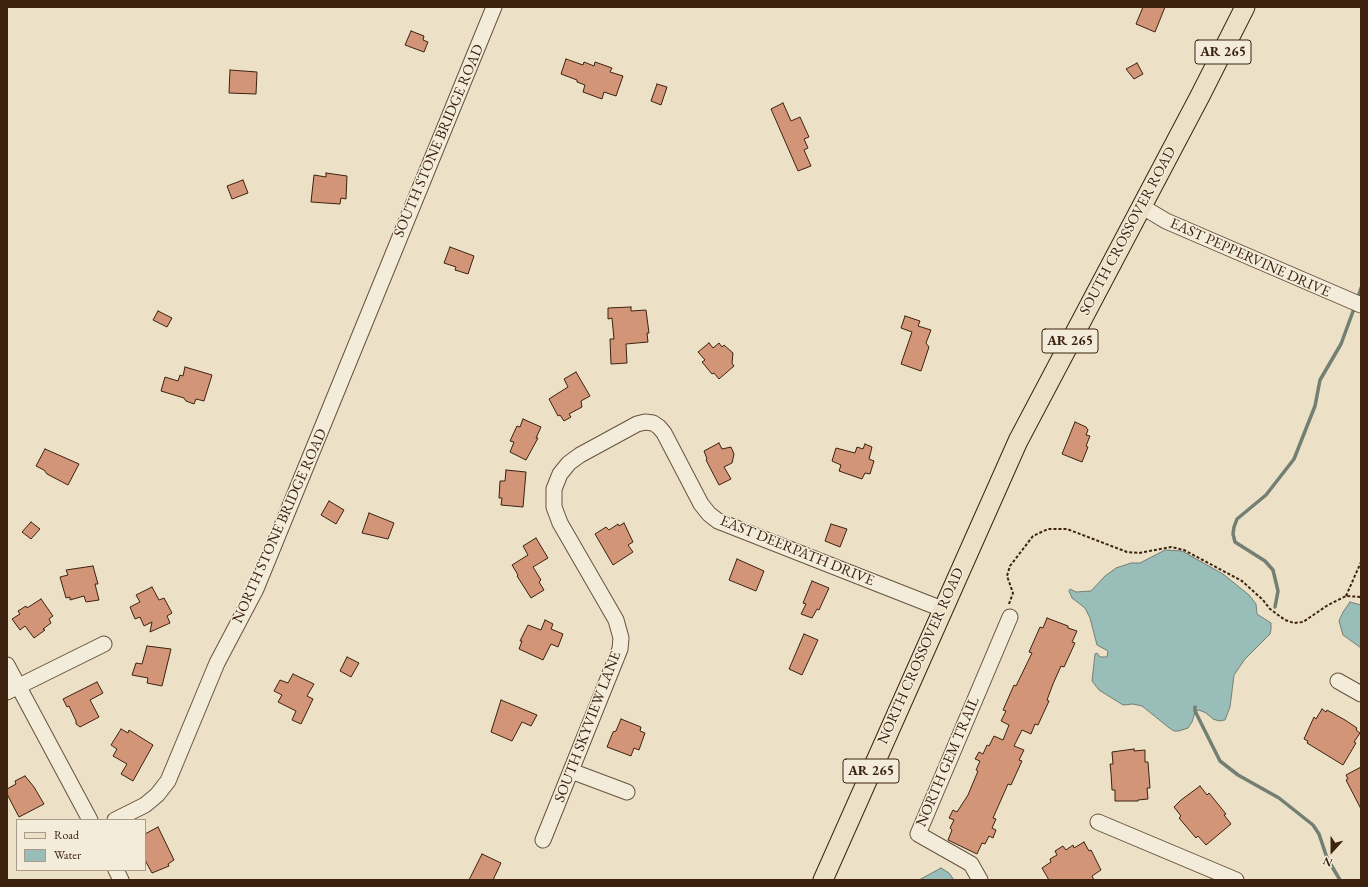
<!DOCTYPE html>
<html>
<head>
<meta charset="utf-8">
<style>
  body { margin:0 }
  #map { position:relative; width:1368px; height:887px; overflow:hidden; background:#ece1c6; font-family:"EB Garamond",serif }
  canvas { display:block }
  .frame { position:absolute; inset:0; border:8px solid #3c220f; pointer-events:none }
  .legend { position:absolute; left:16px; top:819px; width:130px; height:52px; box-sizing:border-box; background:#f3ecda; border:1px solid #aa9b89; margin:0; padding:5px 7px; list-style:none; font-size:12px; color:#3c220f }
  .legend li { display:flex; align-items:center; gap:8px; height:20px }
  .legend b { width:20px; border:1px solid #aa9b89 }
  .north { position:absolute; left:1312px; top:831px; width:40px; height:40px; -webkit-text-stroke:3px #f3ecda; paint-order:stroke; rotate:201deg; font-size:11px; font-weight:700; line-height:16px; text-align:center; color:#3c220f }
  .north::after { content:''; display:block; margin:auto; width:14px; height:18px; background:#3c220f; clip-path:polygon(50% 0,100% 100%,50% 72%,0 100%) }
</style>
</head>
<body>
<div id="map">
<canvas width="1368" height="887"></canvas>
<div class="frame"></div>
<ul class="legend">
<li><b style="height:5px;background:#ece1c6"></b>Road</li>
<li><b style="height:11px;background:#99bdb8"></b>Water</li>
</ul>
<div class="north">N</div>
</div>
<script>
const c = document.querySelector('canvas').getContext('2d');
c.lineJoin = 'round';
function fillPath(path, color) {
  c.fillStyle = color;
  c.fill(path, 'evenodd');
}
function poly(rows) {
  const path = new Path2D();
  for (const r of rows) {
    path.moveTo(r[0], r[1]);
    for (let i = 2; i < r.length; i += 2) path.lineTo(r[i], r[i + 1]);
  }
  return path;
}
function strokePath(path, color, width, dash) {
  c.strokeStyle = color;
  c.lineWidth = width;
  c.lineCap = dash ? 'butt' : 'round';
  c.setLineDash(dash || []);
  c.stroke(path);
}
function write(font, color, halo, rows, align = 'center') {
  c.font = font + ' "EB Garamond",serif';
  c.lineWidth = 3;
  c.setLineDash([]);
  c.textBaseline = 'middle';
  c.strokeStyle = halo;
  c.fillStyle = color;
  for (const [text, x, y, turn = 0] of rows) {
    c.save();
    c.translate(x, y);
    c.rotate((+turn || 0) * Math.PI / 180);
    c.textAlign = isNaN(turn) ? turn : align;
    if (halo) c.strokeText(text, 0, 0);
    c.fillText(text, 0, 0);
    c.restore();
  }
}
const water = poly([
  [1165,550,1182,551,1223,574,1249,595,1256,604,1257,614,1271,623,1271,629,1270,634,1245,659,1234,675,1230,707,1225,720,1219,721,1213,719,1206,713,1199,710,1195,712,1192,722,1188,728,1179,731,1174,731,1168,727,1142,706,1133,704,1123,705,1099,690,1092,681,1095,654,1097,653,1100,657,1107,657,1108,651,1097,645,1090,618,1085,608,1072,598,1069,591,1070,589,1076,592,1091,591,1105,576,1116,568,1131,563,1140,563,1165,550],
  [1350,602,1361,605,1361,648,1343,635,1339,621,1343,612,1350,602],
  [941,868,949,873,954,880,919,880,941,868]
]);
const stream = poly([
  [1357,300,1361,288],
  [1275,607,1278,591,1273,570,1265,561,1235,542,1233,534,1234,527,1237,519,1266,495,1294,459,1315,406,1320,380,1341,344,1355,306],
  [1195,707,1195,711,1220,761,1238,775,1279,798,1313,825,1319,834,1327,858,1340,880]
]);
const building = poly([
  [1143,7,1165,7,1155,32,1136,24,1143,7],
  [411,31,424,36,423,40,428,42,424,52,405,45,411,31],
  [566,59,583,65,584,62,594,66,595,62,612,68,610,72,623,76,616,96,604,92,602,99,583,92,585,85,577,82,577,80,561,74,566,59],
  [1137,63,1143,74,1134,79,1126,69,1137,63],
  [230,70,257,72,256,94,229,93,230,70],
  [657,84,667,87,661,105,651,101,657,84],
  [783,103,791,121,800,117,809,137,804,139,808,148,804,150,811,166,798,171,771,109,783,103],
  [326,173,347,176,346,199,341,198,340,204,311,202,314,175,326,177,326,173],
  [243,180,248,193,232,199,227,186,243,180],
  [450,247,474,256,468,274,455,270,456,267,444,263,450,247],
  [631,307,631,311,646,310,649,333,647,333,648,342,626,344,627,363,611,364,610,339,614,339,612,318,608,319,608,308,631,307],
  [158,311,172,318,167,327,153,320,158,311],
  [905,316,920,321,918,326,931,330,926,343,929,347,921,371,901,364,912,332,901,328,905,316],
  [709,343,713,348,719,343,722,347,724,345,733,353,732,363,734,366,719,379,714,373,712,374,702,362,705,360,698,352,709,343],
  [185,367,212,375,204,401,196,399,194,404,186,401,184,398,161,391,165,377,178,381,180,375,183,376,185,367],
  [576,372,590,396,581,401,582,407,569,414,571,417,564,421,560,415,558,416,549,399,568,387,564,379,576,372],
  [523,419,541,427,536,438,538,438,526,460,510,452,514,442,510,441,517,426,520,427,523,419],
  [1075,422,1086,427,1088,430,1086,435,1090,436,1086,446,1088,447,1082,462,1062,454,1075,422],
  [719,443,722,449,731,447,734,454,732,463,724,467,731,479,719,485,706,460,707,459,704,451,719,443],
  [865,444,872,447,869,459,874,461,870,474,865,473,862,479,839,471,841,465,832,461,836,448,855,453,857,447,863,449,865,444],
  [45,449,79,464,68,485,47,474,44,470,36,466,45,449],
  [506,470,526,472,523,507,501,505,502,498,499,498,500,481,505,481,506,470],
  [329,501,344,510,336,524,321,515,329,501],
  [369,513,394,523,388,539,362,533,369,513],
  [31,522,40,529,31,539,22,532,31,522],
  [624,523,633,542,628,545,633,552,613,565,595,534,606,527,609,530,618,524,619,526,624,523],
  [831,524,847,529,840,547,825,541,831,524],
  [536,538,548,558,533,567,541,580,539,582,544,590,531,598,517,576,518,575,512,565,528,555,523,546,536,538],
  [737,559,764,571,756,591,729,580,737,559],
  [93,566,98,584,95,584,99,600,86,602,84,596,70,600,70,597,66,598,60,577,68,575,66,570,93,566],
  [812,581,829,588,819,610,817,609,812,618,801,614,806,604,803,603,812,581],
  [152,587,159,600,164,598,172,613,167,616,170,623,150,632,152,622,144,626,140,617,135,619,130,607,140,602,136,595,152,587],
  [41,599,53,616,49,619,51,623,43,629,45,630,34,638,25,626,20,630,12,619,20,614,18,611,26,606,27,608,41,599],
  [1047,618,1068,626,1068,628,1077,631,1072,642,1075,643,1064,667,1061,666,1053,684,1047,700,1049,701,1038,725,1035,724,1031,734,1022,730,1014,746,1024,750,1019,760,1022,761,1011,785,1008,784,993,818,996,819,992,828,996,830,993,838,989,836,985,844,982,843,977,854,948,840,952,830,950,828,954,820,949,818,953,810,957,812,968,795,978,771,976,770,980,761,975,759,979,752,983,754,987,745,989,746,994,736,1003,740,1009,725,1001,721,1006,711,1003,710,1014,685,1016,686,1032,653,1029,652,1040,627,1043,628,1047,618],
  [545,620,553,624,551,629,563,634,558,647,551,644,543,660,519,649,522,641,520,641,528,625,541,630,545,620],
  [804,634,818,640,802,675,789,669,804,634],
  [147,646,171,649,162,686,147,683,148,678,132,675,136,663,142,664,147,646],
  [347,657,359,663,351,677,340,671,347,657],
  [293,674,314,684,307,696,313,699,301,724,292,720,296,711,278,702,282,695,274,691,280,680,288,683,293,674],
  [97,682,103,693,90,700,99,717,80,727,76,724,76,721,69,706,67,707,63,699,97,682],
  [501,700,537,715,531,726,522,722,512,741,491,732,501,700],
  [1322,709,1326,712,1327,710,1345,720,1357,728,1356,730,1360,733,1354,742,1356,743,1343,765,1307,743,1308,741,1304,739,1314,717,1316,719,1322,709],
  [621,719,641,727,640,731,645,733,639,750,634,748,631,756,607,747,613,732,616,731,621,719],
  [121,729,128,733,129,730,153,745,133,781,121,774,127,764,113,756,117,749,111,745,121,729],
  [1134,749,1134,751,1145,750,1145,762,1148,762,1150,788,1147,788,1148,799,1138,800,1138,801,1115,801,1115,790,1112,790,1111,773,1110,764,1113,764,1112,752,1134,749],
  [1361,767,1361,809,1346,780,1348,779,1346,775,1361,767],
  [25,776,34,787,44,804,19,817,7,794,7,789,16,784,15,781,25,776],
  [1200,786,1207,795,1209,793,1226,814,1224,815,1231,824,1206,845,1198,836,1196,838,1179,818,1181,816,1174,807,1181,800,1200,786],
  [158,827,174,860,168,864,169,866,152,873,145,860,145,834,158,827],
  [1084,842,1089,851,1091,850,1101,870,1092,876,1094,880,1049,880,1042,868,1051,862,1050,859,1057,855,1055,851,1063,846,1066,850,1073,845,1074,848,1084,842],
  [482,854,501,863,493,880,469,880,482,854]
]);
const path = poly([
  [1346,596,1361,562],
  [1009,604,1013,593,1007,576,1010,566,1033,536,1048,529,1067,529,1127,552,1139,553,1171,547,1184,550,1242,581,1263,600,1270,609,1285,620,1294,623,1303,622,1328,605,1346,596,1361,597]
]);
const minor = poly([
  [1141,206,1166,221,1361,305],
  [7,665,90,820],
  [1338,681,1361,694],
  [7,692,104,644],
  [571,771,627,792],
  [115,820,145,805,157,795,168,781,217,663,256,589,494,7],
  [1098,822,1236,880],
  [543,840,620,649,621,638,616,620,560,523,554,507,554,489,560,474,569,463,580,455,637,424,645,422,653,423,659,427,664,433,701,504,709,514,718,521,942,609],
  [116,870,121,880],
  [980,880,971,864,918,834,1010,617]
]);
const major = poly([
  [823,880,1018,441,1200,96,1245,7]
]);
const shields = [
  [1223,52,56],
  [1070,341,56],
  [871,771,56]
];
const shieldNames = [
  ["AR 265",1223,52],
  ["AR 265",1070,341],
  ["AR 265",871,771]
];
const streetNames = [
  ["SOUTH STONE BRIDGE ROAD",439,141,-67],
  ["SOUTH CROSSOVER ROAD",1128,231,-62],
  ["EAST PEPPERVINE DRIVE",1250,258,24],
  ["NORTH STONE BRIDGE ROAD",280,526,-66],
  ["EAST DEERPATH DRIVE",797,551,22],
  ["NORTH CROSSOVER ROAD",921,656,-66],
  ["SOUTH SKYVIEW LANE",588,727,-69],
  ["NORTH GEM TRAIL",948,762,-67]
];
fillPath(water, '#99bdb8');
strokePath(water, '#747f74', 1);
strokePath(stream, '#747f74', 3.5);
fillPath(building, '#d29577');
strokePath(building, '#3c220f', 1);
strokePath(minor, '#68523d', 17);
strokePath(major, '#3c220f', 21);
strokePath(path, '#3c220f', 2, [3, 2]);
strokePath(minor, '#f3ecda', 15);
strokePath(major, '#ece1c6', 19);
for (const [x, y, w] of shields) {
  const box = new Path2D();
  box.roundRect(x - w / 2, y - 12, w, 24, 3);
  c.fillStyle = '#f3ecda';
  c.fill(box);
  strokePath(box, '#3c220f', 1);
}
write('bold 14px', '#3c220f', null, shieldNames);
write('15px', '#3c220f', '#f3ecda', streetNames);
</script>
</body>
</html>
